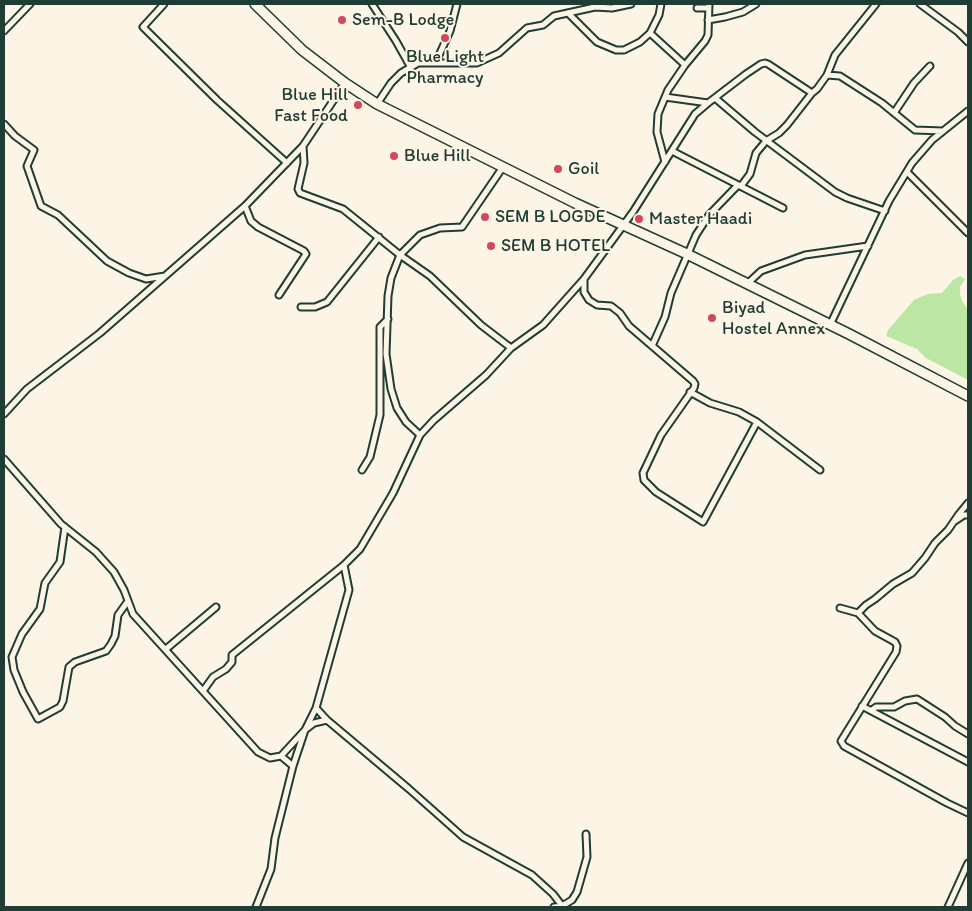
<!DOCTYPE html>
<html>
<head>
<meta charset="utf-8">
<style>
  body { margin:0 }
  #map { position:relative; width:972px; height:911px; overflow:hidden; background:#fcf5e5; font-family:Itim,sans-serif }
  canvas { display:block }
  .frame { position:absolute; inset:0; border:5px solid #1f3d34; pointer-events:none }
</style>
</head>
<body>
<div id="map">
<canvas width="972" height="911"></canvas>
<div class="frame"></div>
</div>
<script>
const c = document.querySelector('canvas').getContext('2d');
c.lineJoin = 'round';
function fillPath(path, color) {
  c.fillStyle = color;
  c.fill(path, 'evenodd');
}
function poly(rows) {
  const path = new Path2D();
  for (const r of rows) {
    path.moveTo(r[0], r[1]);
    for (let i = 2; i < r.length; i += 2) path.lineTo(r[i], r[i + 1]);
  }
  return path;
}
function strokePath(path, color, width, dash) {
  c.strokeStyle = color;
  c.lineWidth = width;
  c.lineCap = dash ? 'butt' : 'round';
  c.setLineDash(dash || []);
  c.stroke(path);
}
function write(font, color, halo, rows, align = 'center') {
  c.font = font + ' Itim,sans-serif';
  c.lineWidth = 4;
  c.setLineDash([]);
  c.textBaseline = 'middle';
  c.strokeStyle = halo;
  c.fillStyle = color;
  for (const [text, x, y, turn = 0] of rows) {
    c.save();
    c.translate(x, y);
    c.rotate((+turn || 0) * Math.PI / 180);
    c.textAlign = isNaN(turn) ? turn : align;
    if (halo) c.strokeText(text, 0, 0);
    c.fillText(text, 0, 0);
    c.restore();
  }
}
const green = poly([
  [960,276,965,279,960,287,960,294,962,301,968,310,968,380,926,358,917,349,886,336,888,330,914,300,928,294,942,293,953,280]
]);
const minor = poly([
  [164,4,143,27,217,100,287,163],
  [372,4,396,41,410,66],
  [920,4,958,32,968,42],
  [697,8,708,8],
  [568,13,597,42,616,50,624,50,640,42,650,33,659,15,661,4],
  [708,20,725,17,743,12,756,4],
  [4,31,30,4],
  [650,33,685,65],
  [436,62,450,31,457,4],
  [827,75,840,76,882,103,915,130,943,131],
  [665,97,708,103],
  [715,98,755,132,835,192,847,198,885,211],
  [377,104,391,83,401,73,418,63,477,63,499,53,527,28,543,25,554,16,595,7,612,8,631,4],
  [894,113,914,83,930,66],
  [4,124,15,136,34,150,27,166,41,206,58,215,107,261,129,273,146,279,165,276],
  [303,146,304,163,298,189,300,193,343,209,400,255,430,276,481,325,511,348],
  [672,151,783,208],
  [665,162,657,132,658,114,668,90,685,65,705,41,708,35,709,4],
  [907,172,968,233],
  [741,186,750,174,756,153,766,141,779,133,787,125,812,93],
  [245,206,251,221,258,227,304,251,306,254,279,295],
  [584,280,584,292,589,300,597,305,611,306,620,313,629,326,693,381,695,384,694,388,661,435,643,473,644,480,656,492,703,522,757,422],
  [747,284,761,271,805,255,868,246],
  [301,307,315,307,327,302,379,237],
  [830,325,889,201,912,163,932,140,968,111],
  [652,346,665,317,671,293,696,235,709,215,738,185],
  [690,392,710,403,739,412,757,422,820,470],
  [4,414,27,389,100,333,245,206,303,146,345,83],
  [420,435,406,422,397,408,391,389,386,354,388,296,391,278,400,255,420,235,440,228,462,227,503,167],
  [4,459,61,524,96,552,114,572,124,590,133,614,258,752,270,758,281,756,305,730,314,723,327,720,409,789,463,837,532,875,553,894,563,907],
  [362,470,370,457,380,415,380,327,388,319],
  [955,521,964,515,968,515],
  [65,527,60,562,45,583,40,609,22,634,12,657,14,670,23,692,38,719,60,707,63,701,69,667,75,662,106,651,111,644,115,636,118,615,128,601],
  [840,608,858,613,875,631,895,642,897,646,896,652,841,741,844,746,947,803,968,813],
  [858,613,866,605,875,599,893,584,912,573,925,558,935,543,948,530,959,514,968,503],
  [166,649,216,607],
  [203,691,213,677,226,669,232,662,232,655,344,565],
  [862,706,968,762],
  [316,708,327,720],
  [872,710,876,707,894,707,905,701,917,699,945,717,955,726,968,734],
  [281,756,293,766],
  [256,907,271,869,275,838,293,766,305,730,316,708,349,590,344,565,360,549,393,493,420,435,434,420,486,375,511,348,543,325,584,279,633,212,695,114,708,103,746,74,761,64,765,63,768,64,812,93,817,89,827,75,835,55,876,4],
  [554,907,562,906,572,900,577,892,587,857,586,834],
  [948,907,968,863]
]);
const trunk = poly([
  [255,4,302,50,345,83,377,104,575,203,687,254,849,334,968,396]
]);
const markers = [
  [342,20,5,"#d1495b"],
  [445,38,5,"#d1495b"],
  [358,105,5,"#d1495b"],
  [394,156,5,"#d1495b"],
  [558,169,5,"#d1495b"],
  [485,217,5,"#d1495b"],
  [639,219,5,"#d1495b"],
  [491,246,5,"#d1495b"],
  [712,318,5,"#d1495b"]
];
const poiNames = [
  ["Sem-B Lodge",352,20],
  ["Blue Light",445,57,"center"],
  ["Pharmacy",445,78,"center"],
  ["Blue Hill",348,95,"right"],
  ["Fast Food",348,116,"right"],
  ["Blue Hill",404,156],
  ["Goil",568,169],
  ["SEM B LOGDE",495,217],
  ["Master Haadi",649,219],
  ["SEM B HOTEL",501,246],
  ["Biyad",722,308],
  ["Hostel Annex",722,329]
];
fillPath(green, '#bbe6a3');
strokePath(minor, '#1f3d34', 9);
strokePath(trunk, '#1f3d34', 12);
strokePath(minor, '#fcf5e5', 5);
strokePath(trunk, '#fcf5e5', 9);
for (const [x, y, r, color] of markers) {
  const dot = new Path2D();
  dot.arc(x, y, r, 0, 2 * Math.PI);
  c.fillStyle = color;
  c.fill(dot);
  strokePath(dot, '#fcf5e5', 2);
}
write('18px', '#1f3d34', '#fcf5e5', poiNames, 'left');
</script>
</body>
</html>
